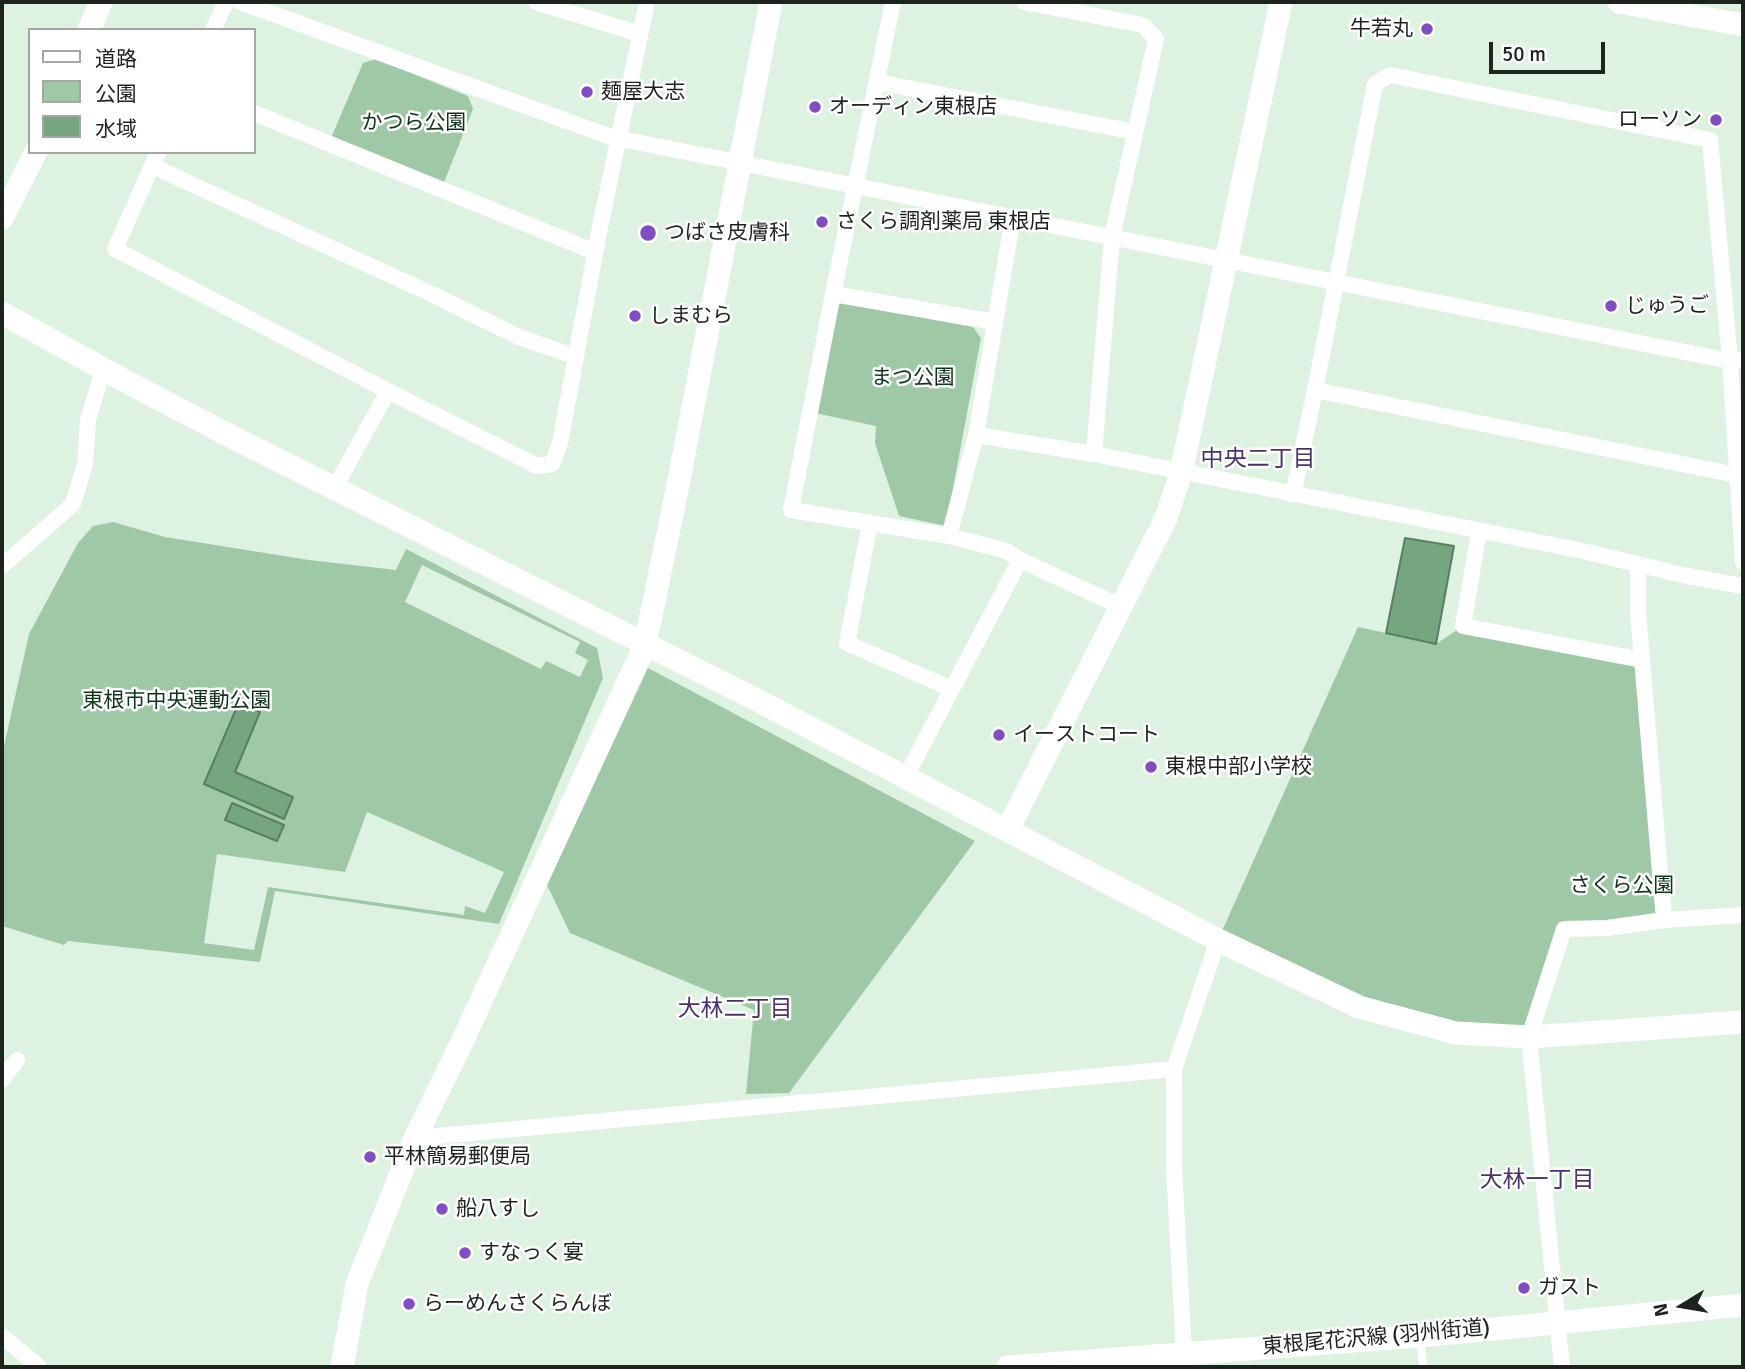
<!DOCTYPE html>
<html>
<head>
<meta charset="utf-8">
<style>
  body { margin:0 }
  #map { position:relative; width:1745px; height:1369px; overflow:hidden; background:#def2e1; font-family:Signika,"Noto Sans JP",sans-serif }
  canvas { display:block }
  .frame { position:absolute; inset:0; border:4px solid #1d241e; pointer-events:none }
  .legend { position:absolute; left:28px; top:28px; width:228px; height:126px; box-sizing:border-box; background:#fff; border:2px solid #a5a7a5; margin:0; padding:9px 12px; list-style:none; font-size:21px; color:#1d241e }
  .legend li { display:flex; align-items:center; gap:14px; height:35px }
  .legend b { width:35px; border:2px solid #a5a7a5 }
  .north { position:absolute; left:1647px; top:1271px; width:70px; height:70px; -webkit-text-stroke:5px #fff; paint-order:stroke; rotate:259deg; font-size:19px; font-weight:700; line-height:28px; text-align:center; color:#1d241e }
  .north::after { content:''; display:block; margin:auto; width:24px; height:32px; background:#1d241e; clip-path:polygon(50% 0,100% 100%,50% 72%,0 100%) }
  .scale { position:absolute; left:1489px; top:42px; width:116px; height:32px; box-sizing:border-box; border:4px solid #1d241e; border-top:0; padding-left:9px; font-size:21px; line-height:24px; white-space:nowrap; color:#1d241e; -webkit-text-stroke:5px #fff; paint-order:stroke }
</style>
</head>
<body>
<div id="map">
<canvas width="1745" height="1369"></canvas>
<div class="frame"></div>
<ul class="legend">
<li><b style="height:9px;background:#fff"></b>道路</li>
<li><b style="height:19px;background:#9fc8a6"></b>公園</li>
<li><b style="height:19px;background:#76a67f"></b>水域</li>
</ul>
<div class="north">N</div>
<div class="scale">50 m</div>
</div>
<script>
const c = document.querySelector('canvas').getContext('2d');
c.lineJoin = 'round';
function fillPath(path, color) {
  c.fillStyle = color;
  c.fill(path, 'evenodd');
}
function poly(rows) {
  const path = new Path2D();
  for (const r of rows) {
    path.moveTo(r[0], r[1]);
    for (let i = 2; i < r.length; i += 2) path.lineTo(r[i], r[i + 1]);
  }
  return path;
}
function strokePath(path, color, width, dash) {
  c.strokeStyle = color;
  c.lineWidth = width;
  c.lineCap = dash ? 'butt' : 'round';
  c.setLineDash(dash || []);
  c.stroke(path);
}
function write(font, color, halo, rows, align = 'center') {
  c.font = font + ' Signika,"Noto Sans JP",sans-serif';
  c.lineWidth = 5;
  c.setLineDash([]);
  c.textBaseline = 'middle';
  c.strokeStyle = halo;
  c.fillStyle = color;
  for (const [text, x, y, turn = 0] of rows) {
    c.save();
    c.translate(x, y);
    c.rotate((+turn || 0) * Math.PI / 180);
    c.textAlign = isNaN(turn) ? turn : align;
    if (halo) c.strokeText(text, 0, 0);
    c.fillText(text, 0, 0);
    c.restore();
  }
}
const green = poly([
  [376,59,468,96,473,109,443,185,331,138,363,63],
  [836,302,973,327,981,338,946,526,899,516,875,443,876,426,815,413],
  [113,522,165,537,309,560,396,570,406,549,597,648,603,678,499,924,275,891,260,962,68,941,64,945,2,926,2,755,29,634,78,543,93,526],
  [422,565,580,642,575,653,588,660,580,677,546,661,541,669,405,602],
  [367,812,504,872,485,913,465,906,464,915,268,887,254,950,204,943,217,854,345,872],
  [1463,626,1642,660,1664,920,1564,929,1529,1037,1456,1033,1218,940,1358,627,1436,644],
  [648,668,975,841,789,1093,746,1094,754,1010,570,933,547,885]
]);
const water = poly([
  [1405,538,1454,546,1436,644,1386,633,1405,538],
  [239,702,260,712,235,772,293,797,284,819,204,784,239,702],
  [232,803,284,825,277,841,225,820,232,803]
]);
const lane = poly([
  [1420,1339,1423,1367]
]);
const street = poly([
  [240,2,611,137,1730,361,1743,360],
  [536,2,640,34],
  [1024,2,1143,25,1156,39,1112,237,1094,454,1583,551,1687,576,1743,586],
  [213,30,226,2],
  [877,82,1135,132],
  [254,113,595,252],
  [158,152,115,249,388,391,537,466,552,464,560,443,599,232,647,2],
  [152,166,434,295,519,337,565,353,576,355],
  [1013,217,976,435,1094,454],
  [833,294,893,2],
  [1315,390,1375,84,1390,75,1710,140,1730,361,1743,562],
  [976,435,949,536,791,510,833,294,995,322],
  [334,489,388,391],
  [1293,495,1315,390,1737,475],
  [870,523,847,643,952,689],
  [1479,531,1463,626,1642,660],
  [949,536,1007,551,1020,560],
  [1638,564,1638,612,1664,920],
  [2,566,73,504,85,464,88,420,103,370],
  [905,778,1020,560,1120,606],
  [2,1080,17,1060],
  [415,1138,1174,1069],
  [2,1336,39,1367],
  [1184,1354,1174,1167,1174,1069,1218,940],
  [1562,1367,1529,1037,1564,929,1607,928,1664,920,1743,915]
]);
const secondary = poly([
  [1619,2,1743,25],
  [89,30,101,2],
  [2,218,36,152],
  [2,313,125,381,236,439,755,699,1218,940,1359,1007,1456,1033,1529,1037,1743,1022],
  [1008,829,1166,518,1181,473,1281,2],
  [342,1367,357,1284,415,1138,463,1040,645,645,677,490,771,2],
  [1008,1367,1420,1336,1743,1305]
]);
const markers = [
  [1427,29,7,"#804dc5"],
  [587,92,7,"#804dc5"],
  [815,107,7,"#804dc5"],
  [1716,120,7,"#804dc5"],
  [822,222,7,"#804dc5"],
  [648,233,9,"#804dc5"],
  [1611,306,7,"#804dc5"],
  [635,316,7,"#804dc5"],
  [999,735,7,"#804dc5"],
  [1151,767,7,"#804dc5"],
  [370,1157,7,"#804dc5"],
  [442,1209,7,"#804dc5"],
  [465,1253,7,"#804dc5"],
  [1524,1288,7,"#804dc5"],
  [409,1304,7,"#804dc5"]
];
const poiNames = [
  ["牛若丸",1413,29,"right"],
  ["麺屋大志",601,92],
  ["オーディン東根店",829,107],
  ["ローソン",1702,120,"right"],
  ["さくら調剤薬局 東根店",836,222],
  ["つばさ皮膚科",664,233],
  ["じゅうご",1625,306],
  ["しまむら",649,316],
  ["イーストコート",1013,735],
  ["東根中部小学校",1165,767],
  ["平林簡易郵便局",384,1157],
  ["船八すし",456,1209],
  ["すなっく宴",479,1253],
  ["ガスト",1538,1288],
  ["らーめんさくらんぼ",423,1304]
];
const parkNames = [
  ["かつら公園",414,123],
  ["まつ公園",913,378],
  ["東根市中央運動公園",177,701],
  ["さくら公園",1622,886]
];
const streetNames = [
  ["東根尾花沢線 (羽州街道)",1376,1338,-5]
];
const neighbourhoodNames = [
  ["中央二丁目",1258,460],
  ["大林二丁目",735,1010],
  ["大林一丁目",1537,1181]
];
fillPath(green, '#9fc8a6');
fillPath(water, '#76a67f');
strokePath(water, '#5b7f62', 2);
strokePath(lane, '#fff', 8);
strokePath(street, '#fff', 16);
strokePath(secondary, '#fff', 23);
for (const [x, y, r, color] of markers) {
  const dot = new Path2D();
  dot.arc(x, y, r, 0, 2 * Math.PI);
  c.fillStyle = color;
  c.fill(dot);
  strokePath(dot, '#fff', 2.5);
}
write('21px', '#1d241e', '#fff', poiNames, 'left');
write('21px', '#0e3419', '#fff', parkNames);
write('21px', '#1d241e', '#fff', streetNames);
write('23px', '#4a326d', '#fff', neighbourhoodNames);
</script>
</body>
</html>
